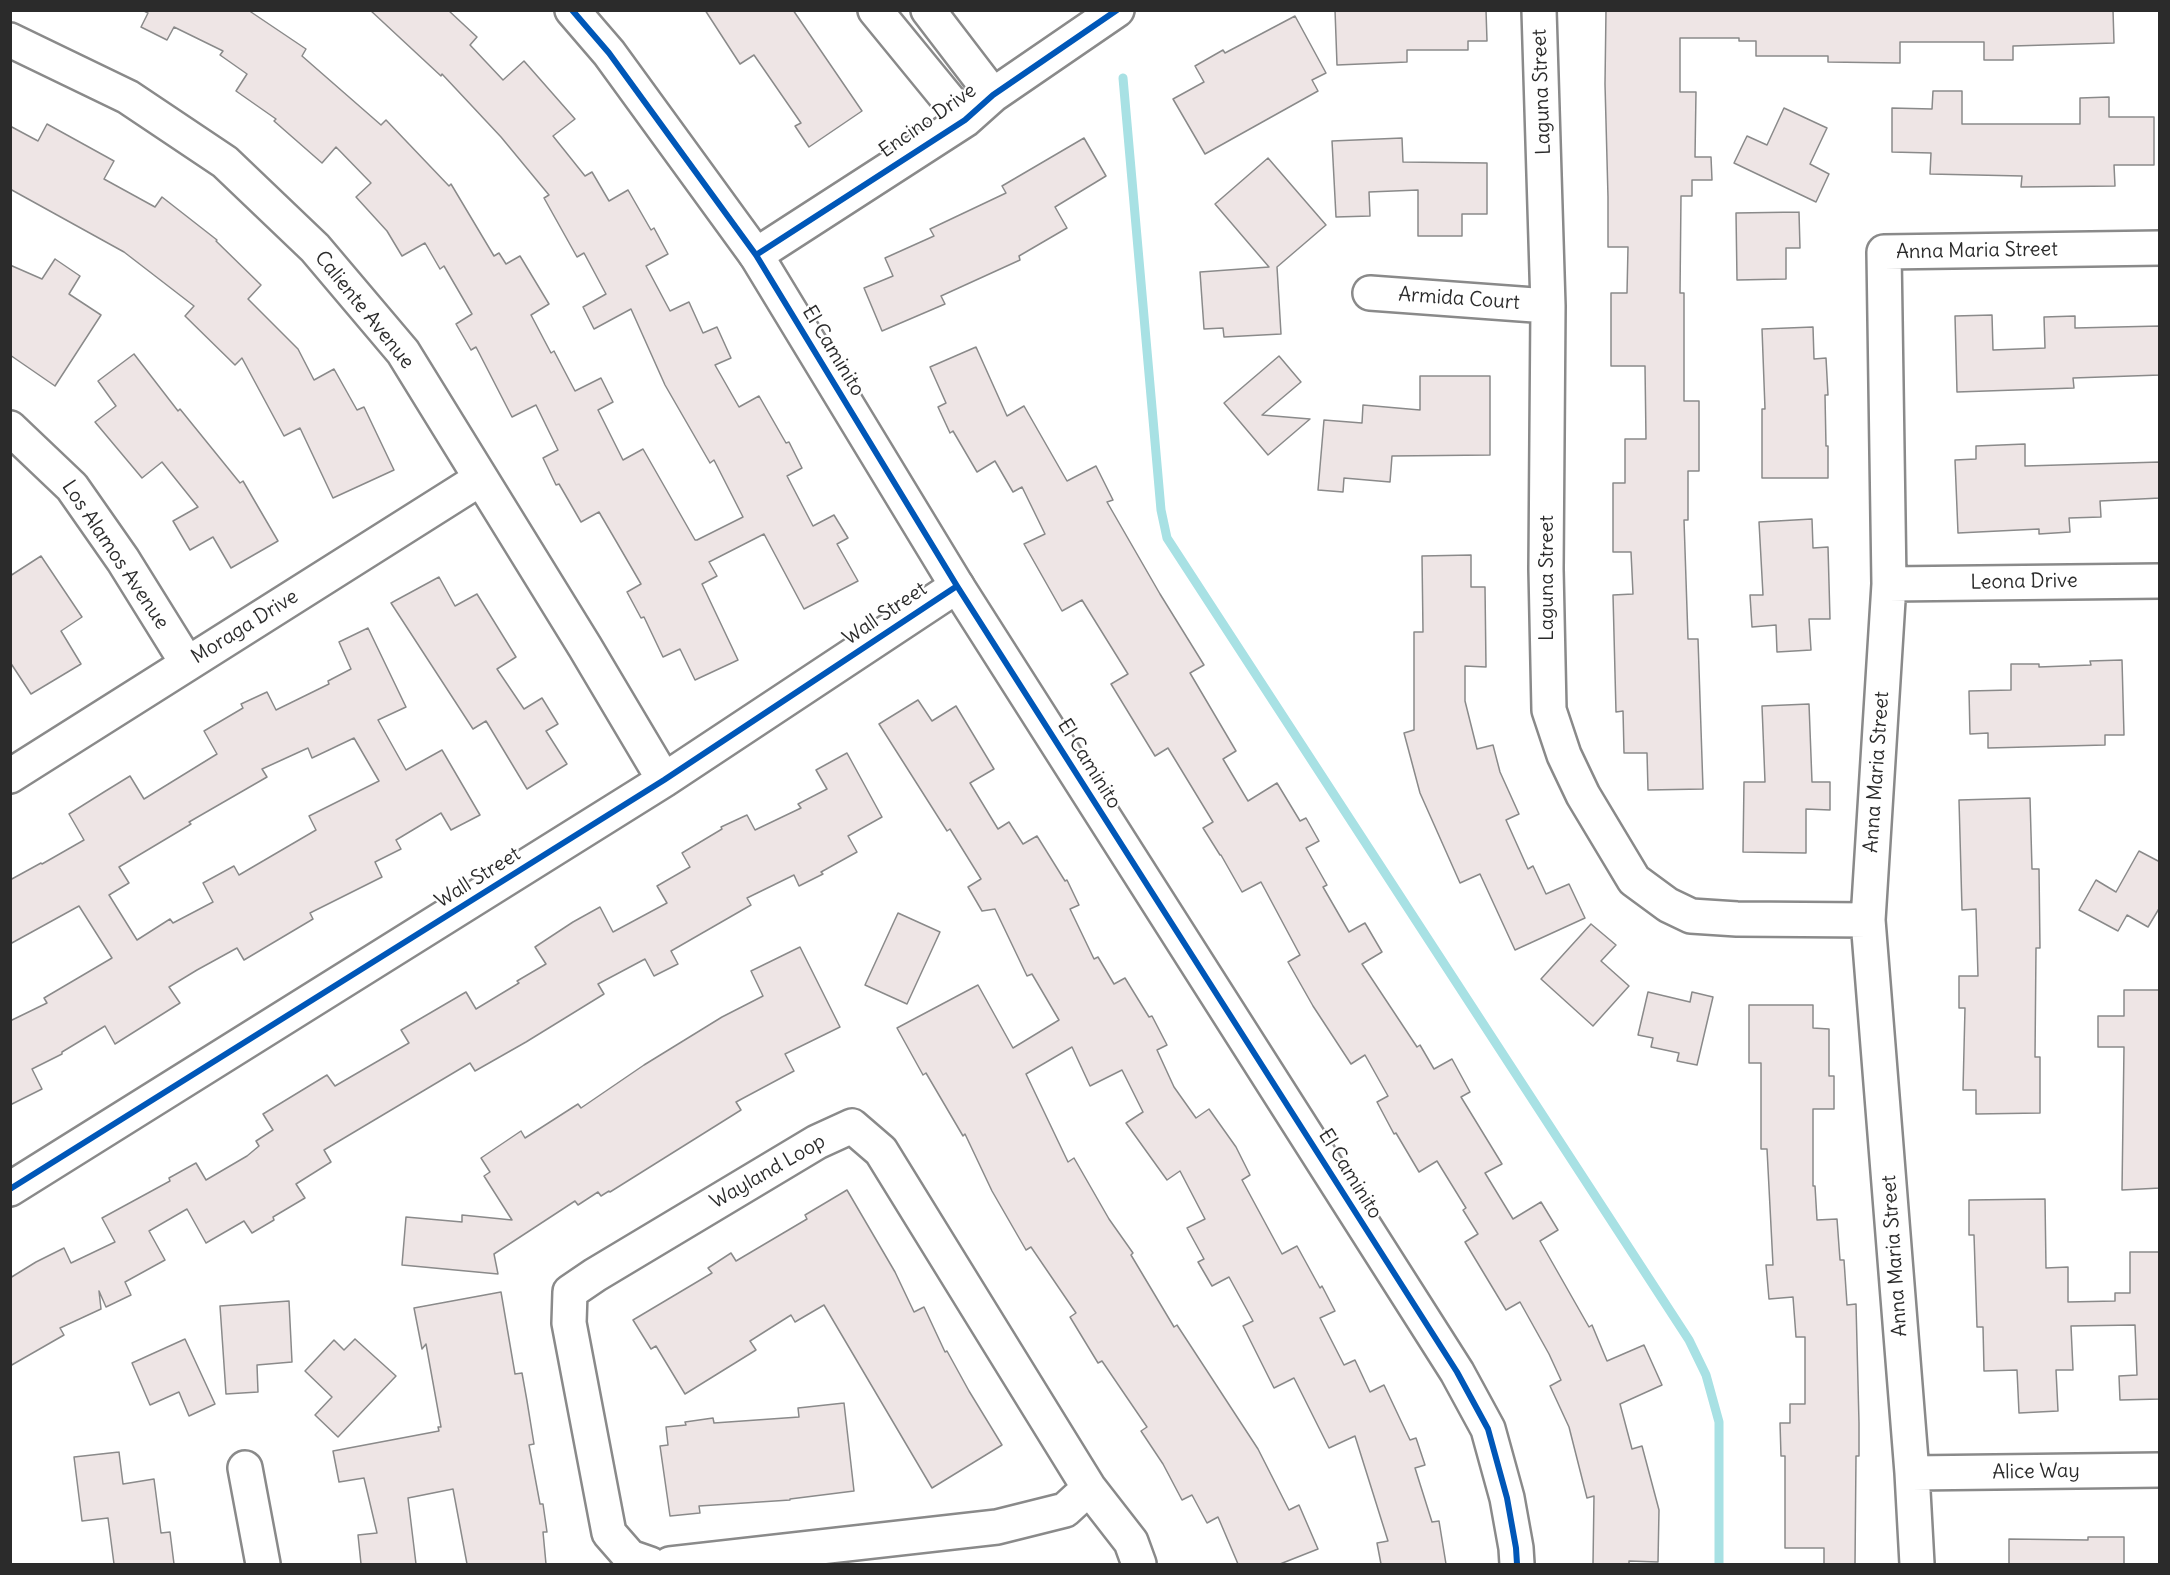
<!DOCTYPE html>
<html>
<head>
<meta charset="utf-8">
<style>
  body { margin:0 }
  #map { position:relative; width:2170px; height:1575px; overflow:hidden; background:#fff; font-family:Delius,sans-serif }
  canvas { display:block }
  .frame { position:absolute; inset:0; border:12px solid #2b2b2b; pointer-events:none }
</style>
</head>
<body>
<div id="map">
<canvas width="2170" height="1575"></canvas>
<div class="frame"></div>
</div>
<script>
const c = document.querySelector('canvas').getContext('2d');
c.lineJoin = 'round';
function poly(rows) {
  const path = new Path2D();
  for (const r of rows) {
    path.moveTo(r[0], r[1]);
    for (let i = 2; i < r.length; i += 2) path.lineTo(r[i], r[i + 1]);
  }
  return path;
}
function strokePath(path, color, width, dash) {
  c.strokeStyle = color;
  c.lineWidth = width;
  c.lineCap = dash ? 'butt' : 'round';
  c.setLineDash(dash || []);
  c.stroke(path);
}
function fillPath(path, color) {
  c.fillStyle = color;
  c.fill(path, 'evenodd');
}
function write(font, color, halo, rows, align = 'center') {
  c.font = font + ' Delius,sans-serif';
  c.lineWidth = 4.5;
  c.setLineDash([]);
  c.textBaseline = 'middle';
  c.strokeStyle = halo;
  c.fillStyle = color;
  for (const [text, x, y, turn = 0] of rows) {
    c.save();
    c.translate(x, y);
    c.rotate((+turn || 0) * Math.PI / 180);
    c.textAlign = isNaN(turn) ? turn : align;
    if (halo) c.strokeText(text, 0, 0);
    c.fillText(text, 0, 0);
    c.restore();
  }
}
const stream = poly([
  [1123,78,1161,510,1167,538,1689,1340,1706,1375,1719,1422,1719,1564]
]);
const building = poly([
  [142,10,248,10,306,49,302,56,381,125,386,120,449,186,451,184,494,256,499,253,506,264,520,256,549,304,531,315,551,353,554,351,575,391,601,378,613,402,598,410,623,460,643,449,695,540,697,540,743,517,714,460,710,463,665,385,631,309,594,329,583,307,606,294,584,253,577,257,544,198,549,195,501,137,442,74,441,76,370,10,448,10,477,37,470,45,503,80,524,61,575,119,553,136,585,176,592,172,609,201,628,190,651,230,654,228,668,254,646,266,670,311,689,302,703,333,717,327,731,358,715,365,739,407,759,396,786,443,789,442,802,468,787,476,813,526,834,515,848,538,837,544,858,581,804,609,764,534,709,562,717,576,702,584,738,660,695,680,680,649,663,657,644,617,641,618,627,592,641,584,616,541,599,512,581,522,559,484,556,485,543,458,558,450,536,405,512,417,476,347,471,350,456,324,472,314,444,266,440,269,425,243,402,256,387,231,356,197,371,183,336,147,322,163,274,121,276,119,236,91,247,74,220,55,223,51,174,27,167,40,141,27,148,13,142,10],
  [705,10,793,10,862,111,809,147,795,126,801,123,754,55,740,64,705,10],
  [1335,10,1486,10,1487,41,1468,41,1468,50,1407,50,1407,62,1337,65,1335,10],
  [1606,10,2113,10,2114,43,2013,46,2013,60,1984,60,1984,42,1900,42,1900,63,1828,62,1828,56,1756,56,1756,41,1739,41,1739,38,1680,38,1680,92,1696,92,1695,157,1711,157,1712,180,1692,180,1692,196,1681,196,1680,293,1684,293,1684,401,1699,401,1699,471,1688,471,1688,520,1684,520,1688,639,1698,639,1703,789,1648,790,1647,753,1624,753,1623,711,1616,712,1613,595,1633,594,1631,552,1613,552,1613,483,1625,483,1625,439,1646,439,1645,366,1611,366,1611,293,1627,293,1628,247,1608,247,1608,197,1605,84,1606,10],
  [1295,16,1326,73,1312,80,1318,91,1205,154,1173,99,1204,82,1195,66,1223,50,1225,53,1295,16],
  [1933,91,1962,91,1962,124,2080,124,2080,98,2109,97,2109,117,2154,117,2154,165,2114,165,2115,186,2021,187,2022,176,1930,174,1931,153,1892,152,1892,108,1932,109,1933,91],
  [1784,108,1827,128,1810,164,1829,174,1816,202,1734,163,1747,136,1767,145,1784,108],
  [47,124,114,161,104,179,155,207,162,197,217,240,216,241,261,285,248,299,298,349,314,380,334,369,357,410,364,407,394,470,333,498,300,428,284,436,242,358,235,365,185,316,194,306,124,252,10,189,10,126,38,141,47,124],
  [1084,138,1106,176,1055,207,1067,228,1019,256,1020,260,941,296,945,304,882,331,864,288,893,276,885,258,934,236,930,229,1006,193,1002,186,1084,138],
  [1402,138,1403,162,1487,163,1487,214,1462,214,1462,236,1418,236,1418,190,1369,192,1370,216,1336,217,1332,141,1402,138],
  [1268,158,1326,225,1277,267,1281,334,1224,337,1223,328,1204,329,1200,272,1269,267,1215,204,1268,158],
  [1799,212,1800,248,1786,248,1786,279,1737,280,1736,213,1799,212],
  [55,259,80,276,69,294,101,315,55,386,10,355,10,265,42,279,55,259],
  [1992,315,1993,350,2045,348,2044,317,2075,316,2075,328,2160,326,2160,375,2073,378,2074,388,1957,392,1955,316,1992,315],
  [1813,327,1814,359,1826,358,1828,395,1825,395,1826,446,1828,446,1828,478,1762,478,1762,409,1765,409,1762,329,1813,327],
  [976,347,1007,416,1024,406,1067,481,1096,466,1113,500,1107,502,1160,594,1204,665,1190,673,1236,751,1223,759,1248,801,1277,783,1300,821,1306,818,1319,841,1306,848,1327,885,1323,887,1349,932,1365,923,1382,952,1362,964,1417,1047,1420,1045,1434,1069,1452,1059,1470,1092,1461,1097,1502,1164,1485,1173,1513,1219,1541,1202,1558,1230,1540,1241,1589,1327,1592,1325,1607,1361,1644,1345,1662,1385,1620,1404,1632,1449,1642,1446,1659,1510,1658,1562,1629,1561,1629,1564,1593,1564,1594,1496,1587,1498,1569,1427,1550,1386,1561,1380,1549,1354,1520,1302,1506,1310,1465,1242,1478,1234,1463,1210,1466,1208,1437,1161,1419,1172,1396,1133,1394,1134,1377,1102,1388,1096,1365,1055,1351,1064,1313,1006,1288,962,1300,955,1261,882,1242,892,1221,855,1220,855,1203,828,1213,822,1168,748,1155,756,1111,684,1128,674,1082,600,1062,611,1024,544,1045,534,1022,487,1013,492,995,461,977,472,953,431,950,433,938,407,946,403,930,367,976,347],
  [134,354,178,411,180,409,240,483,243,481,278,541,231,568,213,537,190,550,173,521,198,507,162,462,142,478,95,422,116,406,98,381,134,354],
  [1279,356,1301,382,1262,415,1310,419,1268,455,1224,403,1279,356],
  [1420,376,1490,376,1490,455,1392,456,1390,482,1344,478,1343,492,1318,490,1324,420,1362,423,1363,405,1420,410,1420,376],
  [2025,444,2025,466,2160,462,2160,498,2100,501,2101,517,2069,518,2070,532,2039,534,2039,529,1958,533,1955,460,1976,459,1976,446,2025,444],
  [1812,519,1813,548,1828,547,1830,619,1809,619,1811,650,1777,652,1776,625,1752,627,1750,595,1763,595,1759,522,1812,519],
  [1471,555,1471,587,1485,587,1486,667,1465,666,1465,701,1477,749,1493,745,1500,772,1519,814,1506,820,1528,869,1533,866,1546,894,1569,884,1585,918,1515,950,1480,874,1460,883,1420,793,1404,733,1414,730,1414,632,1423,632,1422,556,1471,555],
  [41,556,82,617,61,631,81,664,31,694,10,662,10,576,41,556],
  [439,577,455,606,477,594,516,657,497,669,524,709,542,698,558,724,546,731,567,764,527,789,486,721,473,729,391,603,439,577],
  [368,628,406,707,378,720,406,770,442,750,480,815,451,830,441,813,396,840,401,849,375,862,382,877,310,913,313,919,244,960,237,948,197,970,169,987,180,1003,115,1044,105,1026,62,1052,62,1054,32,1069,42,1089,10,1105,10,1021,47,1003,44,998,112,958,79,906,10,944,10,880,41,863,42,864,84,840,69,814,104,792,130,776,144,799,217,754,204,731,243,708,241,704,267,692,276,710,329,684,328,681,351,669,339,642,368,628],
  [354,738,379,781,309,816,316,830,239,875,234,866,203,883,213,902,173,923,170,919,137,940,109,895,129,883,119,867,191,824,189,822,267,777,262,769,308,748,312,758,354,738],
  [2122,660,2124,735,2105,735,2105,745,1988,748,1988,733,1970,734,1969,691,2011,690,2011,664,2039,664,2039,667,2091,665,2090,661,2122,660],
  [918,700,932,721,956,706,994,769,970,783,998,829,1009,822,1023,844,1037,836,1065,881,1067,880,1079,905,1070,909,1094,959,1098,957,1114,984,1125,978,1149,1017,1152,1016,1167,1045,1157,1050,1174,1087,1196,1118,1209,1109,1236,1147,1250,1175,1242,1180,1282,1254,1297,1246,1320,1288,1322,1286,1335,1311,1320,1318,1344,1365,1355,1360,1370,1392,1384,1385,1410,1440,1416,1438,1425,1465,1415,1468,1432,1522,1439,1521,1446,1564,1381,1564,1377,1543,1388,1541,1355,1436,1329,1448,1294,1378,1274,1388,1243,1326,1253,1321,1229,1277,1212,1286,1198,1262,1204,1259,1187,1228,1205,1219,1180,1171,1167,1180,1126,1123,1143,1112,1122,1070,1090,1086,1072,1047,1026,1074,1068,1162,1074,1158,1109,1219,1133,1253,1131,1255,1174,1327,1177,1325,1258,1449,1289,1510,1299,1505,1318,1549,1280,1564,1238,1564,1218,1517,1207,1523,1192,1495,1182,1500,1163,1464,1141,1431,1147,1427,1102,1361,1098,1363,1070,1317,1076,1313,1031,1247,1026,1250,992,1191,965,1134,963,1136,926,1073,923,1075,897,1028,978,985,1013,1048,1059,1020,1032,974,1027,976,995,909,982,911,968,887,981,879,950,829,947,831,879,724,918,700],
  [1809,704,1812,782,1830,782,1830,810,1806,809,1806,853,1743,852,1744,782,1765,782,1762,706,1809,704],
  [847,753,882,817,848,836,857,852,821,872,823,874,799,886,794,875,747,898,751,905,671,951,678,964,654,976,645,959,598,984,604,994,526,1042,475,1071,470,1063,324,1150,331,1162,296,1184,305,1198,273,1217,274,1220,252,1233,244,1221,206,1243,187,1209,149,1231,165,1260,125,1282,131,1295,106,1307,99,1291,101,1309,60,1328,64,1335,10,1366,10,1278,36,1262,64,1248,71,1263,115,1242,102,1218,170,1181,169,1178,196,1163,206,1180,247,1156,259,1146,256,1141,273,1130,263,1114,327,1075,335,1086,409,1043,401,1030,466,992,476,1009,519,983,517,981,546,964,535,947,573,922,600,907,613,932,667,903,657,886,690,867,682,853,722,829,721,827,747,815,755,830,801,808,798,804,827,789,816,770,847,753],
  [2030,798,2032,869,2039,869,2040,948,2036,948,2035,1057,2040,1057,2040,1113,1976,1114,1976,1090,1963,1090,1965,1008,1959,1008,1959,976,1978,976,1976,909,1962,910,1959,800,2030,798],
  [2139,851,2160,862,2160,907,2148,927,2127,915,2118,931,2079,910,2096,880,2116,892,2139,851],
  [898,913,940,932,907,1004,865,985,898,913],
  [1591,924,1616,945,1601,961,1629,986,1593,1026,1541,979,1591,924],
  [800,947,840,1027,785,1054,794,1071,736,1102,741,1110,610,1192,609,1191,601,1196,598,1192,578,1205,575,1201,494,1254,498,1274,402,1265,406,1217,462,1222,462,1215,512,1220,484,1176,490,1172,481,1158,521,1131,525,1138,578,1104,581,1108,644,1065,722,1017,763,996,751,971,800,947],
  [2124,990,2160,990,2160,1188,2122,1190,2124,1047,2098,1047,2098,1016,2124,1016,2124,990],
  [1648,992,1690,1002,1692,992,1713,997,1697,1065,1677,1061,1679,1053,1651,1047,1653,1038,1638,1035,1648,992],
  [1749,1005,1813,1005,1813,1028,1829,1029,1829,1076,1834,1076,1834,1109,1813,1109,1813,1186,1815,1186,1817,1220,1837,1219,1840,1260,1844,1260,1847,1305,1856,1304,1859,1423,1859,1456,1856,1456,1855,1564,1824,1564,1824,1548,1785,1548,1785,1456,1781,1456,1780,1423,1790,1423,1790,1404,1805,1404,1805,1337,1796,1337,1793,1297,1769,1299,1766,1265,1773,1265,1767,1149,1761,1149,1761,1063,1749,1063,1749,1005],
  [847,1190,895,1272,914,1312,924,1307,945,1352,947,1351,969,1391,1002,1445,932,1488,824,1305,795,1322,791,1315,750,1341,756,1350,685,1394,656,1346,651,1349,633,1320,712,1273,708,1268,731,1253,736,1261,807,1219,805,1215,847,1190],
  [2045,1199,2046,1268,2068,1267,2068,1302,2115,1301,2115,1293,2130,1293,2130,1252,2160,1252,2160,1399,2120,1400,2119,1376,2137,1375,2135,1325,2071,1326,2073,1370,2056,1370,2058,1411,2019,1413,2017,1370,1984,1371,1983,1327,1977,1327,1974,1235,1969,1235,1969,1200,2045,1199],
  [501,1292,515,1374,522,1373,527,1401,534,1444,529,1445,540,1504,543,1504,547,1532,543,1532,546,1564,467,1564,453,1489,408,1498,416,1564,361,1564,358,1535,377,1533,364,1478,339,1482,333,1451,439,1431,438,1427,441,1427,426,1344,422,1349,414,1308,501,1292],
  [289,1301,292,1362,257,1365,258,1392,226,1394,220,1306,289,1301],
  [185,1339,215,1404,189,1416,179,1392,150,1405,132,1363,185,1339],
  [355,1339,396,1376,338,1437,315,1415,332,1397,305,1371,334,1340,344,1350,355,1339],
  [844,1403,854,1491,790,1499,790,1500,699,1506,700,1513,670,1516,660,1446,668,1445,666,1427,686,1425,685,1422,713,1418,714,1423,799,1417,798,1408,844,1403],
  [119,1452,123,1484,154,1479,161,1533,170,1532,174,1564,114,1564,108,1518,82,1521,74,1457,119,1452],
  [2088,1537,2124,1537,2124,1564,2009,1564,2009,1539,2088,1540,2088,1537]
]);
const minor = poly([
  [875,10,965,120],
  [928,10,993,95],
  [1539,10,1548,306,1546,569,1549,710,1564,755,1583,795,1634,880,1668,905,1691,916,1737,919,1868,920],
  [10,40,128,97,225,162,315,248,403,352,585,647,664,780],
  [756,255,965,120,993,95,1117,10],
  [1370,293,1548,306],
  [10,428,72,487,123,560,187,663],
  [1889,584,2160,581],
  [10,776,480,479],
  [10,1189,664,780,957,586],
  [245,1468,263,1564],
  [1912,1473,2160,1470],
  [650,1564,630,1557,609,1533,569,1323,570,1292,595,1275,817,1142,852,1126,881,1151,1089,1488,1131,1542,1139,1564],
  [670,1564,997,1527,1065,1510,1089,1488],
  [1917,1564,1912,1473,1868,920,1889,584,1884,252,2160,248]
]);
const tertiary = poly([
  [572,10,609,53,756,255,957,586,1457,1372,1488,1429,1507,1498,1516,1548,1517,1564]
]);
const cycleway = poly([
  [572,10,609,53,756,255,957,586,1457,1372,1488,1429,1507,1498,1516,1548,1517,1564],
  [756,255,965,120,993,95,1117,10],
  [10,1189,664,780,957,586]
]);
const streetNames = [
  ["Laguna Street",1542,92,-92],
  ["Encino Drive",928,121,-35],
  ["Anna Maria Street",1977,251,-1],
  ["Armida Court",1459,299,4],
  ["Caliente Avenue",364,310,51],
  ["El Caminito",833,351,59],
  ["Los Alamos Avenue",115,555,56],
  ["Laguna Street",1547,578,-90],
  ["Leona Drive",2024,582,-1],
  ["Wall Street",885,614,-34],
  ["Moraga Drive",245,627,-32],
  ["El Caminito",1089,764,58],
  ["Anna Maria Street",1877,772,-86],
  ["Wall Street",478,878,-32],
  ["Wayland Loop",768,1172,-30],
  ["El Caminito",1350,1174,58],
  ["Anna Maria Street",1895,1256,-94],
  ["Alice Way",2036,1472,-1]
];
strokePath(stream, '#a8e1e4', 9);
fillPath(building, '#eee5e5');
strokePath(building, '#8a8a8a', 1.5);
strokePath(minor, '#8a8a8a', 38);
strokePath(tertiary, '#8a8a8a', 38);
strokePath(minor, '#fff', 33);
strokePath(tertiary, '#fff', 33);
strokePath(cycleway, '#0057b8', 6);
write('20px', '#2b2b2b', '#fff', streetNames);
</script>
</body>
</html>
